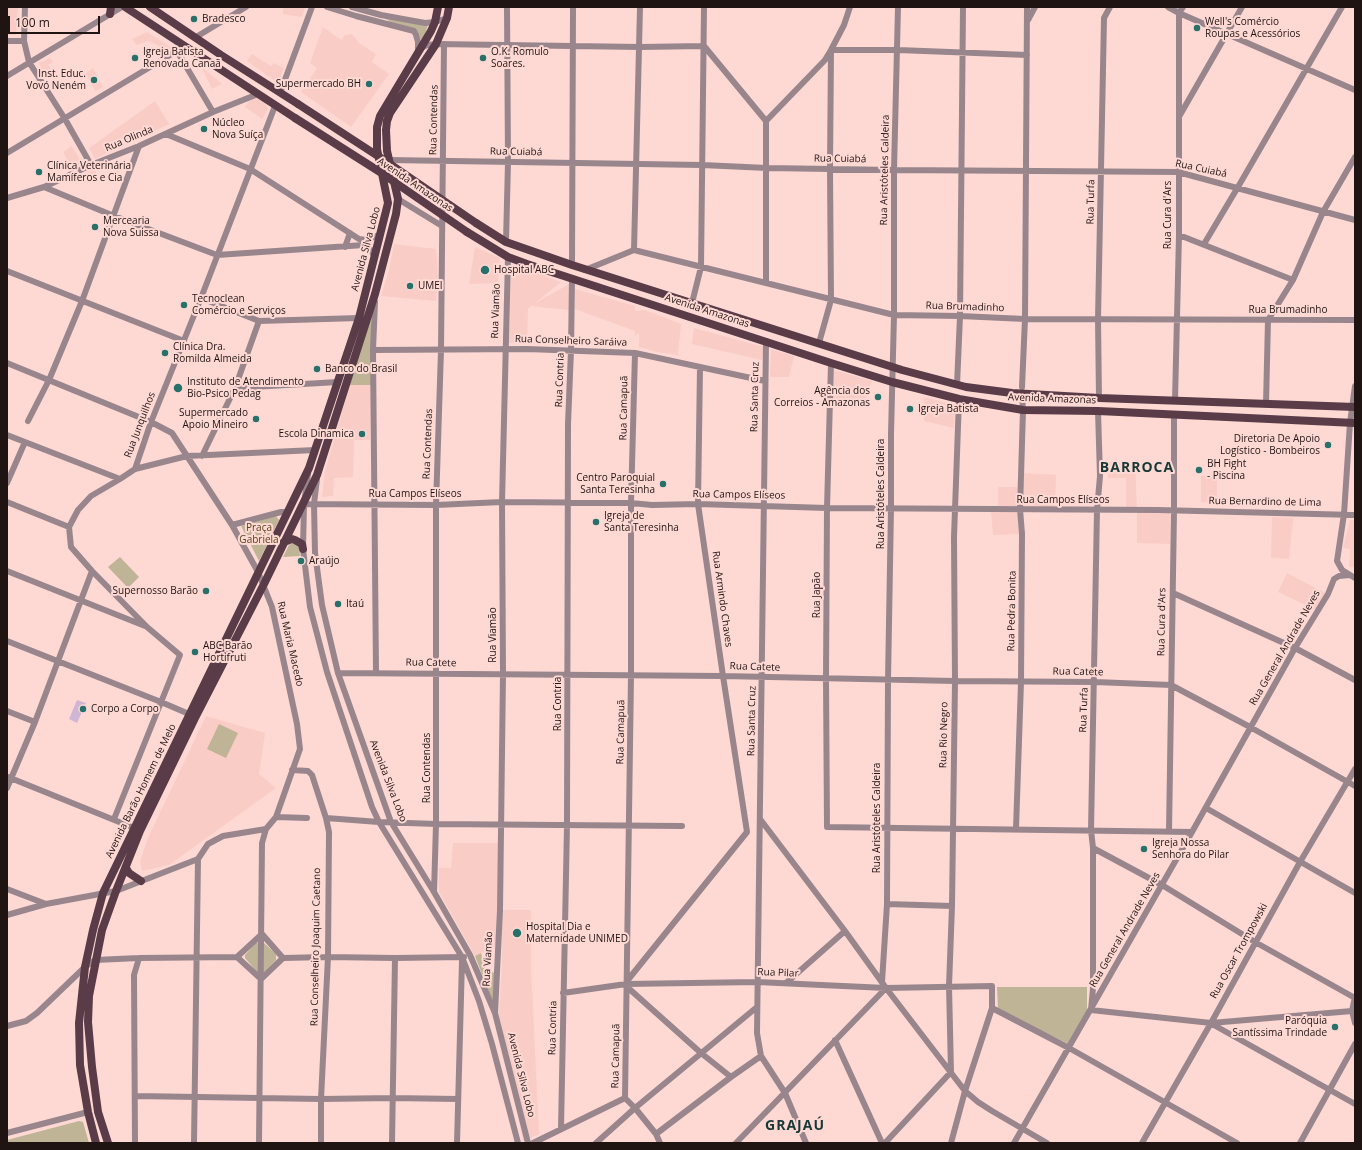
<!DOCTYPE html>
<html>
<head>
<meta charset="utf-8">
<style>
  body { margin:0 }
  #map { position:relative; width:1362px; height:1150px; overflow:hidden; background:#fed9d4; font-family:"Open Sans",sans-serif }
  canvas { display:block }
  .frame { position:absolute; inset:0; border:8px solid #201412; pointer-events:none }
  .scale { position:absolute; left:8px; top:16px; width:92px; height:18px; box-sizing:border-box; border:2px solid #201412; border-top:0; padding-left:5px; font-size:12px; line-height:14px; white-space:nowrap; color:#201412; -webkit-text-stroke:3px #fed9d4; paint-order:stroke }
</style>
</head>
<body>
<div id="map">
<canvas width="1362" height="1150"></canvas>
<div class="frame"></div>
<div class="scale">100 m</div>
</div>
<script>
const c = document.querySelector('canvas').getContext('2d');
c.lineJoin = 'round';
function fillPath(path, color) {
  c.fillStyle = color;
  c.fill(path, 'evenodd');
}
function poly(rows) {
  const path = new Path2D();
  for (const r of rows) {
    path.moveTo(r[0], r[1]);
    for (let i = 2; i < r.length; i += 2) path.lineTo(r[i], r[i + 1]);
  }
  return path;
}
function strokePath(path, color, width, dash) {
  c.strokeStyle = color;
  c.lineWidth = width;
  c.lineCap = dash ? 'butt' : 'round';
  c.setLineDash(dash || []);
  c.stroke(path);
}
function write(font, color, halo, rows, align = 'center') {
  c.font = font + ' "Open Sans",sans-serif';
  c.lineWidth = 4;
  c.setLineDash([]);
  c.textBaseline = 'middle';
  c.strokeStyle = halo;
  c.fillStyle = color;
  for (const [text, x, y, turn = 0] of rows) {
    c.save();
    c.translate(x, y);
    c.rotate((+turn || 0) * Math.PI / 180);
    c.textAlign = isNaN(turn) ? turn : align;
    if (halo) c.strokeText(text, 0, 0);
    c.fillText(text, 0, 0);
    c.restore();
  }
}
const built = poly([
  [7,7,18,7,16,34,15,35,7,35],
  [283,7,305,7,302,17,283,14],
  [323,27,341,40,345,35,352,34,359,43,376,54,372,62,389,74,351,127,301,92,317,68,310,63],
  [147,32,172,48,168,50,148,41,137,45,132,39],
  [252,54,271,66,274,63,284,68,278,83,247,61],
  [50,58,53,62,48,65,51,68,43,73,39,63],
  [201,66,222,84,212,89],
  [93,68,103,87,95,91,86,73],
  [255,98,264,99,268,110,262,119,245,107,249,101],
  [155,101,169,124,95,159,89,148],
  [72,146,82,163,72,168,63,152],
  [123,160,118,176,101,168],
  [96,168,96,174,87,183,81,182,84,174],
  [394,244,436,249,438,276,436,301,381,296,389,270],
  [475,247,500,258,498,283,469,284],
  [511,264,561,282,534,304,569,284,569,310,531,306,528,309,527,343,509,343],
  [575,289,635,306,635,311,645,310,681,324,678,355,657,352,639,347,639,333,635,336,635,331,575,309],
  [694,328,764,347,762,360,692,344],
  [771,349,794,356,789,377,770,377],
  [834,370,872,381,862,408,832,406],
  [350,385,371,385,370,440,354,440,353,477,334,478,333,496,322,497,325,471],
  [924,397,955,405,954,428,924,421],
  [1108,462,1135,462,1137,510,1126,510,1126,478,1108,478],
  [1023,473,1056,475,1055,508,1023,505],
  [1201,476,1217,476,1217,503,1201,502],
  [998,487,1017,487,1017,506,998,506],
  [991,511,1018,512,1019,534,993,535],
  [1137,511,1170,511,1170,544,1137,543],
  [1272,517,1293,518,1289,559,1271,558],
  [1350,520,1355,520,1355,567,1349,567,1350,549,1343,548],
  [1287,573,1327,594,1318,611,1278,592],
  [206,716,265,733,259,774,276,788,169,865,142,871,140,861,148,838],
  [453,843,499,843,498,945,475,956,439,892,439,868,451,868],
  [502,910,531,910,531,966,539,1134,523,1141,499,1015,502,965]
]);
const green = poly([
  [386,19,428,25,425,34,421,40,417,32,392,23],
  [368,321,371,321,371,385,350,385],
  [276,516,279,520,259,561,241,526],
  [293,543,299,546,300,556,283,557,289,545],
  [120,557,139,577,128,588,108,567],
  [219,724,238,733,226,758,207,749],
  [256,943,264,943,276,954,276,960,264,972,257,972,245,958,245,955],
  [481,953,485,968,498,975,493,1003,475,956],
  [997,987,1087,987,1087,1012,1069,1044,998,1010],
  [79,1121,83,1122,89,1143,7,1143,7,1140]
]);
const water = poly([
  [77,700,86,703,77,723,69,719]
]);
const minor = poly([
  [25,7,24,41,29,62,65,119,91,165],
  [327,7,356,16,414,31,416,35,418,42,418,52],
  [352,7,381,15,425,23,435,22,447,18],
  [1168,7,1179,13,1355,90],
  [1028,20,1035,7],
  [196,37,246,7],
  [7,41,24,41],
  [421,48,427,45,436,44,640,47,704,46,766,121],
  [177,51,213,112],
  [7,76,122,7],
  [280,93,312,7],
  [1180,115,1242,7],
  [166,134,250,169,359,239,367,240,381,234],
  [7,153,185,46],
  [389,160,702,165,767,168,894,170,1178,172,1355,220],
  [44,187,114,216,217,255,364,245,370,249,375,257],
  [7,198,44,187,91,165,139,146,213,112,258,94],
  [398,199,442,226],
  [1179,235,1293,280],
  [506,242,508,162,507,7],
  [1204,244,1238,187,1342,7],
  [345,247,350,233],
  [634,250,640,7],
  [572,265,573,7],
  [585,270,634,250,894,315,960,316,1025,319,1355,320],
  [7,271,184,341],
  [766,283,766,121,825,60,831,50,844,25,850,7],
  [201,298,259,321,359,318],
  [375,302,373,350,376,672],
  [692,303,701,267,704,7],
  [766,341,757,1033,761,1056,785,1093,806,1143],
  [819,343,831,300,830,169,831,50,898,50,1027,55],
  [373,350,527,349,635,353,765,381],
  [635,353,631,503,631,675,625,1098,635,1108,656,1134,660,1143],
  [7,363,151,422,172,433,232,525,258,572,272,607,297,724,300,749,276,817,266,829,262,843,259,1143],
  [831,363,827,508,826,679,827,827,1192,832],
  [957,385,960,316,963,7],
  [1355,386,1350,423,1344,514,1337,561,1342,570,1355,578],
  [1022,387,1025,319,1027,7],
  [235,388,338,382],
  [1099,398,1098,319,1104,18,1110,7],
  [1175,400,1179,235,1179,13,1183,7],
  [1266,404,1268,320,1293,280,1323,212,1355,157],
  [1098,411,1100,476,1097,510,1091,830,1093,848,1093,988,1091,1010,1211,1023,1352,1011],
  [28,421,49,380,82,301,139,146],
  [7,435,120,479],
  [202,456,235,388,259,321],
  [135,469,187,456,315,450],
  [308,474,304,504,303,549,310,607,327,672,372,807,379,822,462,957,479,1001,492,1044,518,1143],
  [317,479,314,504,315,553,322,605,338,673,391,822,434,892,470,955,495,1013,528,1143],
  [7,483,25,442],
  [7,502,69,527],
  [304,504,436,505,502,502,631,503,652,505,698,504,827,508,1158,510,1355,515],
  [232,525,281,512,288,512],
  [7,571,145,626],
  [1173,593,1295,648,1355,680],
  [7,641,161,702,189,714],
  [338,673,723,676,955,681,1095,682,1171,685,1250,727,1355,786],
  [7,711,35,722],
  [292,770,308,771,312,775,326,818,329,832,328,957,321,1099,321,1143],
  [8,777,134,828],
  [7,788,35,722,92,571],
  [1206,808,1355,893],
  [276,817,307,818],
  [326,818,379,822,436,824,682,826],
  [114,819,180,655,147,627,92,571,71,547,69,527,78,510,91,496,120,479,135,469,151,422,201,298,275,106],
  [760,819,845,931,886,988,965,1091,978,1102,992,1111,1047,1143],
  [1016,829,1021,682,1022,534,1020,509,1023,410,1022,393],
  [1169,831,1174,511,1174,414],
  [1093,848,1162,885,1255,942,1355,998],
  [7,889,46,904],
  [434,892,436,824,436,505,441,350,444,44],
  [887,904,952,906],
  [7,915,46,904,116,891,198,859,208,844,223,836,266,829],
  [237,957,262,934,283,958],
  [237,957,261,979],
  [283,958,328,957,395,958,464,957],
  [261,979,283,958],
  [627,981,747,832,723,676,698,504,700,367],
  [882,982,887,904,888,680,891,508,891,434,894,315,894,170,898,7],
  [786,983,845,931],
  [626,986,701,1053,731,1077],
  [563,993,626,984,757,982,886,988,992,986,992,1008,1069,1048,1237,1143],
  [1355,997,1352,1011,1355,1023],
  [495,1013,500,910,503,674,502,502,508,257],
  [1212,1024,1355,1104],
  [7,1026,26,1021,37,1013,85,967,95,960,139,958,237,957],
  [835,1040,882,1143],
  [136,1096,321,1099,392,1098,458,1099],
  [561,1129,567,825,568,424,571,350,572,279],
  [7,1133,88,1112],
  [656,1134,731,1077,761,1056],
  [135,1143,134,975,139,958],
  [194,1143,198,859],
  [392,1143,395,958],
  [457,1143,462,961],
  [533,1143,625,1098],
  [596,1143,635,1108,757,1007],
  [736,1143,886,988],
  [885,1143,951,1072,949,986,952,906,955,681,954,537,959,399],
  [951,1143,965,1091,992,1008],
  [1014,1143,1192,832,1295,648,1328,594,1334,579,1339,576,1350,575],
  [1142,1143,1211,1023,1300,862,1355,769],
  [1300,1143,1355,1044]
]);
const major = poly([
  [125,7,295,118],
  [150,7,221,55,298,104],
  [110,14,111,7],
  [476,223,506,242,572,265,902,370,966,387,1012,393,1099,398,1355,407],
  [467,232,508,257,527,264,831,363,892,382,959,399,1023,410,1098,411,1355,423],
  [284,542,292,539,295,540,302,544,303,549],
  [126,868,129,873,141,881],
  [96,1143,88,1112,80,1065,79,1023,85,967,93,930,103,893,309,468,359,318,388,203,377,149,377,127,380,116,431,31,435,22,438,7],
  [108,1143,98,1112,92,1067,88,1022,89,996,102,930,116,891,140,831,195,718,264,584,317,475,375,294,396,214,398,199,387,151,386,130,387,121,390,113,436,44,447,18,449,7]
]);
const majorBridge = poly([
  [298,104,384,160,476,223],
  [295,118,380,172,467,232]
]);
const markers = [
  [194,19,4,"#28716b"],
  [1197,28,4,"#28716b"],
  [135,58,4,"#28716b"],
  [483,58,4,"#28716b"],
  [94,80,4,"#28716b"],
  [369,84,4,"#28716b"],
  [204,129,4,"#28716b"],
  [39,172,4,"#28716b"],
  [95,227,4,"#28716b"],
  [485,270,5,"#28716b"],
  [410,286,4,"#28716b"],
  [184,305,4,"#28716b"],
  [165,353,4,"#28716b"],
  [317,369,4,"#28716b"],
  [178,388,5,"#28716b"],
  [878,397,4,"#28716b"],
  [910,409,4,"#28716b"],
  [256,419,4,"#28716b"],
  [362,434,4,"#28716b"],
  [1328,445,4,"#28716b"],
  [1199,470,4,"#28716b"],
  [663,484,4,"#28716b"],
  [596,522,4,"#28716b"],
  [301,561,4,"#28716b"],
  [206,591,4,"#28716b"],
  [338,604,4,"#28716b"],
  [195,652,4,"#28716b"],
  [83,709,4,"#28716b"],
  [1144,849,4,"#28716b"],
  [517,933,5,"#28716b"],
  [1335,1027,4,"#28716b"]
];
const poiNames = [
  ["Bradesco",202,19],
  ["Well's Comércio",1205,22],
  ["Roupas e Acessórios",1205,34],
  ["Igreja Batista",143,52],
  ["Renovada Canaã",143,64],
  ["O.K. Romulo",491,52],
  ["Soares.",491,64],
  ["Inst. Educ.",86,74,"right"],
  ["Vovó Neném",86,86,"right"],
  ["Supermercado BH",361,84,"right"],
  ["Núcleo",212,123],
  ["Nova Suíça",212,135],
  ["Clínica Veterinária",47,166],
  ["Mamíferos e Cia",47,178],
  ["Mercearia",103,221],
  ["Nova Suissa",103,233],
  ["Hospital ABC",494,270],
  ["UMEI",418,286],
  ["Tecnoclean",192,299],
  ["Comércio e Serviços",192,311],
  ["Clínica Dra.",173,347],
  ["Romilda Almeida",173,359],
  ["Banco do Brasil",325,369],
  ["Instituto de Atendimento",187,382],
  ["Bio-Psico Pedag",187,394],
  ["Agência dos",870,391,"right"],
  ["Correios - Amazonas",870,403,"right"],
  ["Igreja Batista",918,409],
  ["Supermercado",248,413,"right"],
  ["Apoio Mineiro",248,425,"right"],
  ["Escola Dinamica",354,434,"right"],
  ["Diretoria De Apoio",1320,439,"right"],
  ["Logístico - Bombeiros",1320,451,"right"],
  ["BH Fight",1207,464],
  ["- Piscina",1207,476],
  ["Centro Paroquial",655,478,"right"],
  ["Santa Teresinha",655,490,"right"],
  ["Igreja de",604,516],
  ["Santa Teresinha",604,528],
  ["Araújo",309,561],
  ["Supernosso Barão",198,591,"right"],
  ["Itaú",346,604],
  ["ABC Barão",203,646],
  ["Hortifruti",203,658],
  ["Corpo a Corpo",91,709],
  ["Igreja Nossa",1152,843],
  ["Senhora do Pilar",1152,855],
  ["Hospital Dia e",526,927],
  ["Maternidade UNIMED",526,939],
  ["Paróquia",1327,1021,"right"],
  ["Santíssima Trindade",1327,1033,"right"]
];
const streetNames = [
  ["Rua Contendas",434,120,-89],
  ["Rua Olinda",129,139,-23],
  ["Rua Cuiabá",516,152,1],
  ["Rua Cuiabá",840,159,1],
  ["Rua Cuiabá",1201,169,12],
  ["Rua Aristóteles Caldeira",885,170,-89],
  ["Avenida Amazonas",415,185,34],
  ["Rua Turfa",1091,202,-89],
  ["Rua Cura d'Ars",1168,215,-90],
  ["Avenida Silva Lobo",366,249,-75],
  ["Rua Brumadinho",965,307,2],
  ["Rua Brumadinho",1288,310],
  ["Rua Viamão",496,311,-88],
  ["Avenida Amazonas",707,311,18],
  ["Rua Conselheiro Saráiva",571,341,2],
  ["Rua Contria",560,380,-88],
  ["Rua Santa Cruz",755,397,-89],
  ["Avenida Amazonas",1052,399,2],
  ["Rua Camapuã",624,408,-89],
  ["Rua Junquilhos",140,425,-69],
  ["Rua Contendas",428,444,-88],
  ["Rua Campos Elíseos",415,494],
  ["Rua Aristóteles Caldeira",881,494,-90],
  ["Rua Campos Elíseos",739,495,1],
  ["Rua Campos Elíseos",1063,500],
  ["Rua Bernardino de Lima",1265,502,1],
  ["Rua Japão",817,595,-90],
  ["Rua Armindo Chaves",722,599,82],
  ["Rua Pedra Bonita",1012,611,-89],
  ["Rua Cura d'Ars",1162,622,-89],
  ["Rua Viamão",493,635,-90],
  ["Rua Maria Macedo",290,644,77],
  ["Rua General Andrade Neves",1285,648,-60],
  ["Rua Catete",431,663,1],
  ["Rua Catete",755,667,2],
  ["Rua Catete",1078,672,1],
  ["Rua Contria",558,704,-90],
  ["Rua Turfa",1084,710,-88],
  ["Rua Santa Cruz",752,721,-89],
  ["Rua Camapuã",621,732,-89],
  ["Rua Rio Negro",944,735,-89],
  ["Rua Contendas",427,768,-90],
  ["Avenida Silva Lobo",388,781,69],
  ["Avenida Barão Homem de Melo",141,791,-64],
  ["Rua Aristóteles Caldeira",877,818,-90],
  ["Rua General Andrade Neves",1125,930,-60],
  ["Rua Conselheiro Joaquim Caetano",316,947,-89],
  ["Rua Oscar Trompowski",1239,951,-61],
  ["Rua Viamão",488,959,-87],
  ["Rua Pilar",778,973,2],
  ["Rua Contria",553,1028,-89],
  ["Rua Camapuã",616,1056,-89],
  ["Avenida Silva Lobo",521,1075,76]
];
const parkNames = [
  ["Praça",259,528],
  ["Gabriela",259,540]
];
const districtNames = [
  ["BARROCA",1137,468],
  ["GRAJAÚ",795,1126]
];
fillPath(built, '#faccc6');
fillPath(green, '#bfb495');
fillPath(water, '#d1b5d4');
strokePath(minor, '#99868d', 6);
strokePath(major, '#5a3c48', 8);
strokePath(majorBridge, '#5a3c48', 8);
for (const [x, y, r, color] of markers) {
  const dot = new Path2D();
  dot.arc(x, y, r, 0, 2 * Math.PI);
  c.fillStyle = color;
  c.fill(dot);
  strokePath(dot, '#fed9d4', 1.5);
}
write('10px', '#201412', '#fed9d4', poiNames, 'left');
write('10px', '#201412', '#fed9d4', streetNames);
write('10px', '#544517', '#fed9d4', parkNames);
c.letterSpacing = '1px';
write('bold 14px', '#173936', '#fed9d4', districtNames);
c.letterSpacing = '0px';
</script>
</body>
</html>
